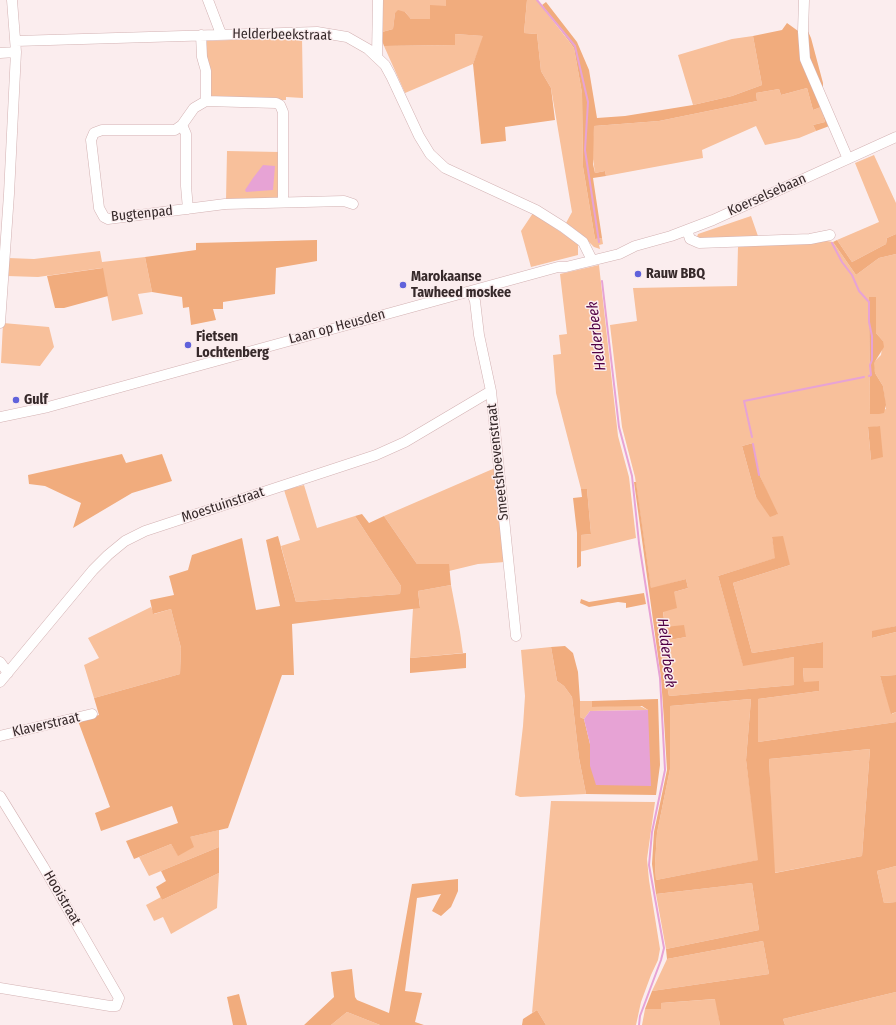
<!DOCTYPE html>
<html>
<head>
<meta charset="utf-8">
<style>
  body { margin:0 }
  canvas { display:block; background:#fbedee }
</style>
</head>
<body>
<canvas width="896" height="1025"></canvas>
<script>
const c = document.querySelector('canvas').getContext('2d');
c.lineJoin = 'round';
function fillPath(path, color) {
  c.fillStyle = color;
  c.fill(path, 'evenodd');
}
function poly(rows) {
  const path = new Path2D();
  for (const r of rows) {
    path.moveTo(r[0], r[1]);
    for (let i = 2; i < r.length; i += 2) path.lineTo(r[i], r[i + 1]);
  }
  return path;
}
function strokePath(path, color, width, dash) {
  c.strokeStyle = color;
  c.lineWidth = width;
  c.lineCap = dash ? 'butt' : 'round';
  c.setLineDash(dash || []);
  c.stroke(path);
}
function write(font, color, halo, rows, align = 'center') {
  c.font = font + ' "Fira Sans Condensed",sans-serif';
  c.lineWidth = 3;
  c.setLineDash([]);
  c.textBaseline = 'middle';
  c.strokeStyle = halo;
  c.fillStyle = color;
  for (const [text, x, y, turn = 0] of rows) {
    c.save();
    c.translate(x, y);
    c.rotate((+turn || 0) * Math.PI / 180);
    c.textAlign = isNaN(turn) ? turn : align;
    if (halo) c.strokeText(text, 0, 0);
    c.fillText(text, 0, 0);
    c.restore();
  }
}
const green = poly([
  [382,0,446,0,446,6,430,19,411,19,405,12,395,13,393,29,382,32],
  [527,0,537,0,574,48,582,93,583,167,595,239,602,238,603,244,599,245,600,249,594,247,581,234,566,223,572,212,551,88,541,71,537,34,524,33],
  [455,34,484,36,473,64,405,93,384,46,455,45],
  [753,36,762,85,732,96,693,105,678,55,732,39],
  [302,37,303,98,286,97,286,100,219,100,210,96,205,44,207,41],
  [807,88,813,110,821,107,825,122,813,125,816,131,799,138,765,145,756,126,702,150,703,158,606,176,605,171,595,173,592,152,594,126,659,121,757,101,756,93,779,89,781,95],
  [227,151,280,152,279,195,277,198,226,201],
  [874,155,896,203,896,234,887,238,886,244,852,262,837,240,879,222,855,163],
  [533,213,578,244,578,255,531,267,521,231],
  [751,216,759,239,701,240,697,237,698,234],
  [827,241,833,242,856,275,879,258,896,254,896,626,872,632,872,638,896,632,896,675,880,676,892,714,896,712,896,722,758,742,758,699,819,691,804,682,803,668,823,667,823,642,752,653,733,583,790,565,772,537,776,558,718,576,743,665,794,657,794,685,669,696,659,642,686,637,665,627,663,611,674,592,688,588,686,579,651,589,635,477,622,427,610,325,637,321,633,288,737,286,738,246],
  [869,297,876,297,876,333,883,341,881,355,873,363,875,373,883,386,886,409,870,414],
  [880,426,871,460,868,428],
  [753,443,760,476,777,515,756,497,742,446],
  [100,251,102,262,145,257,152,292,138,294,143,314,112,321,102,268,38,277,7,276,8,258,34,259],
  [599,265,618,436,629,477,636,538,579,552,581,535,591,534,587,489,581,489,556,393,553,355,561,354,559,335,567,334,560,274],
  [3,323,49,327,54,347,40,366,1,363],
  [495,468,505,562,478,564,449,571,448,564,417,564,384,516],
  [304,485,317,528,355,516,401,586,400,594,296,602,281,546,300,540,284,490],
  [451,585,460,632,463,653,410,658,413,608,420,607,418,591],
  [151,607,154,614,171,609,181,648,180,674,94,698,84,665,99,658,88,638],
  [551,647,557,681,564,686,572,697,579,758,586,794,520,797,515,795,523,726,525,696,521,650],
  [751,699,746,760,759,860,656,880,655,864,657,833,670,769,670,706],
  [580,701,592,701,592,707,638,705,648,710,590,711,584,719,580,717],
  [870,749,862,856,774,873,769,759],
  [551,801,655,802,647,859,649,880,660,949,658,960,651,975,641,1002,636,1025,546,1025,537,1010,532,1013],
  [219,830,219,847,149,876,139,857,171,844,178,855,190,837],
  [896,866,896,902,884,903,877,871],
  [219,873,217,908,171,934,163,917,154,921,146,905,161,897,162,900],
  [752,883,759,930,666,949,656,894],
  [763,941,769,974,652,991,667,959],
  [896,992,896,1025,785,1025,783,1019],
  [716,999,720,1025,642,1025,645,1009,661,1009,661,1003],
  [347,1012,380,1025,331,1025]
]);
const forest = poly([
  [446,0,527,0,524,33,537,34,541,71,551,88,555,120,505,127,506,141,481,144,473,64,483,36,455,34,455,45,384,46,381,38,382,32,393,29,395,13,398,10,405,12,411,19,430,19,430,5,446,6],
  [546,2,577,42,589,70,597,118,625,116,693,105,732,96,762,85,753,36,782,30,787,23,805,36,806,27,811,38,823,83,823,95,832,125,816,131,813,125,825,122,821,107,813,110,807,88,781,95,779,89,756,93,757,101,659,121,594,126,593,164,595,173,605,171,606,176,593,178,602,238,595,239,583,167,582,93,574,48,542,5],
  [896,234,896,254,879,258,856,275,833,242,837,240,852,262,886,244,887,238],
  [317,240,317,261,276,268,275,294,223,302,223,309,213,309,216,320,191,325,189,307,183,308,182,297,152,292,145,257,196,250,196,243],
  [103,268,108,296,64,308,55,308,47,276],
  [869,297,876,297,876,333,883,341,884,347,874,363,875,373,883,386,886,405,884,413,879,414,870,414],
  [880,426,883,457,871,460,868,427],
  [753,443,760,476,778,514,770,517,756,497,742,446],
  [122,454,126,463,162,454,172,481,132,493,73,528,81,503,45,486,29,484,28,475],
  [634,482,636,482,651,588,686,579,688,588,674,592,677,608,663,612,665,627,684,625,686,637,659,642,669,696,794,685,794,657,743,666,718,576,775,558,772,537,783,536,790,565,733,583,752,653,823,642,823,668,803,668,804,682,819,681,819,691,758,699,758,742,896,722,896,866,877,871,884,903,896,902,896,992,783,1019,785,1025,720,1025,715,999,661,1003,661,1009,645,1009,652,991,769,974,763,941,667,959,666,949,759,930,752,883,656,894,652,864,654,832,667,770,664,720,661,678],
  [751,699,746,760,758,860,656,880,655,864,657,833,670,769,670,706],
  [870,749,862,856,775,873,769,759],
  [581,489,587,489,591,534,581,535,581,566,577,568,577,533,573,498,582,497],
  [362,514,369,523,384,516,417,564,449,564,451,585,418,591,420,608,292,624,294,675,282,675,228,828,190,837,194,847,178,856,171,844,134,859,126,841,178,823,172,806,101,831,95,813,110,807,78,721,99,715,94,698,180,674,181,648,171,609,153,614,150,600,174,595,169,576,188,570,192,555,242,538,256,610,280,606,266,540,278,536,296,602,400,594,401,586,355,516],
  [644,593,646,604,626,608,626,603,618,602,589,607,580,603,581,599,589,602],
  [896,626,896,632,872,638,872,631],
  [565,646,573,653,578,672,580,701,580,717,584,719,590,744,590,766,648,730,648,710,642,706,592,707,592,701,658,699,660,765,656,795,586,794,579,758,572,697,564,686,557,681,551,647],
  [466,653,466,668,410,673,410,658],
  [896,675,896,712,891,714,880,676],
  [219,847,219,873,162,900,156,887,166,881,161,871],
  [458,879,458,891,455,898,451,907,441,916,432,911,441,894,417,898,405,991,422,993,415,1022,424,1025,380,1025,347,1012,331,1025,304,1025,334,997,331,972,352,969,355,997,357,1000,389,1013,412,884],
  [239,994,247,1025,233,1025,227,997],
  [537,1010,546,1025,522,1025,523,1019]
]);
const water = poly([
  [263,165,275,166,273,190,246,192,245,190,253,178],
  [648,710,651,786,596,785,590,766,590,744,584,719,590,711]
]);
const stream = poly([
  [537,0,575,46,588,102,585,150,599,242],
  [832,243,842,262,852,275,859,291,869,302,869,322,872,336,872,360,870,365,871,375,869,376],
  [602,281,619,427,632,476,639,543,660,678,665,770,652,832,649,865,664,948,661,960,640,1016,639,1025],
  [752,437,744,401,864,377],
  [753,444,759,475]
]);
const minor = poly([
  [208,0,221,34],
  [804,0,803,32,805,59,848,159],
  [201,35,202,57,206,71,206,101],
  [16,41,317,32,347,37,368,49,385,65,391,76,419,136,430,154,445,168,536,210,563,227,583,242,592,260],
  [0,53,16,52],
  [377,56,378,0],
  [182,125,186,134,186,186,188,209],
  [283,202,283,112,280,105,276,103,206,101,194,108,182,125,175,130,102,130,94,133,91,140,99,208,104,217,108,219,225,204,344,201,353,204],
  [687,230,690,239,699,243,810,239,830,235],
  [471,291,475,301,479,335,491,391,516,636],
  [0,323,9,194,16,52,12,0],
  [0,417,48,407,558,267,566,267,619,254,635,246,671,236,713,220,896,137],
  [0,662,8,673],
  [0,682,93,570,108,555,125,541,145,531,376,455,405,442,491,391],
  [0,736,92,714],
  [0,796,43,866,119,998,116,1006,110,1006,0,988]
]);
const markers = [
  [638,274,4,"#6062db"],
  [403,285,4,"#6062db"],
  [188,345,4,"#6062db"],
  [16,400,4,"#6062db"]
];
const streetNames = [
  ["Helderbeekstraat",282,35,1],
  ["Koerselsebaan",767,195,-24],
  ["Bugtenpad",142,214,-6],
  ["Laan op Heusden",337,327,-15],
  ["Smeetshoevenstraat",498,462,-96],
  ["Moestuinstraat",223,505,-18],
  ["Klaverstraat",46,725,-13],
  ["Hooistraat",62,898,60]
];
const poiNames = [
  ["Rauw BBQ",646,274],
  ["Marokaanse",411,277],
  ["Tawheed moskee",411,293],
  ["Fietsen",196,337],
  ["Lochtenberg",196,353],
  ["Gulf",24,400]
];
const waterNames = [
  ["Helderbeek",597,336,-97],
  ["Helderbeek",666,653,83]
];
fillPath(green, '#f8c09b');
fillPath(forest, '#f1ac7d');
fillPath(water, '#e7a3d5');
strokePath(stream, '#e7a3d5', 2);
strokePath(minor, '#d3b2b3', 11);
strokePath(minor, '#fff', 10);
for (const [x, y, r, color] of markers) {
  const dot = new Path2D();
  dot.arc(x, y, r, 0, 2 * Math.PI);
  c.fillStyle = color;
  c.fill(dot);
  strokePath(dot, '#fbedee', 1.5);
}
write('14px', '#36292a', '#fbedee', streetNames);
write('bold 14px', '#36292a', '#fbedee', poiNames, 'left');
write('italic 15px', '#510044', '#fbedee', waterNames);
</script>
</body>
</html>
